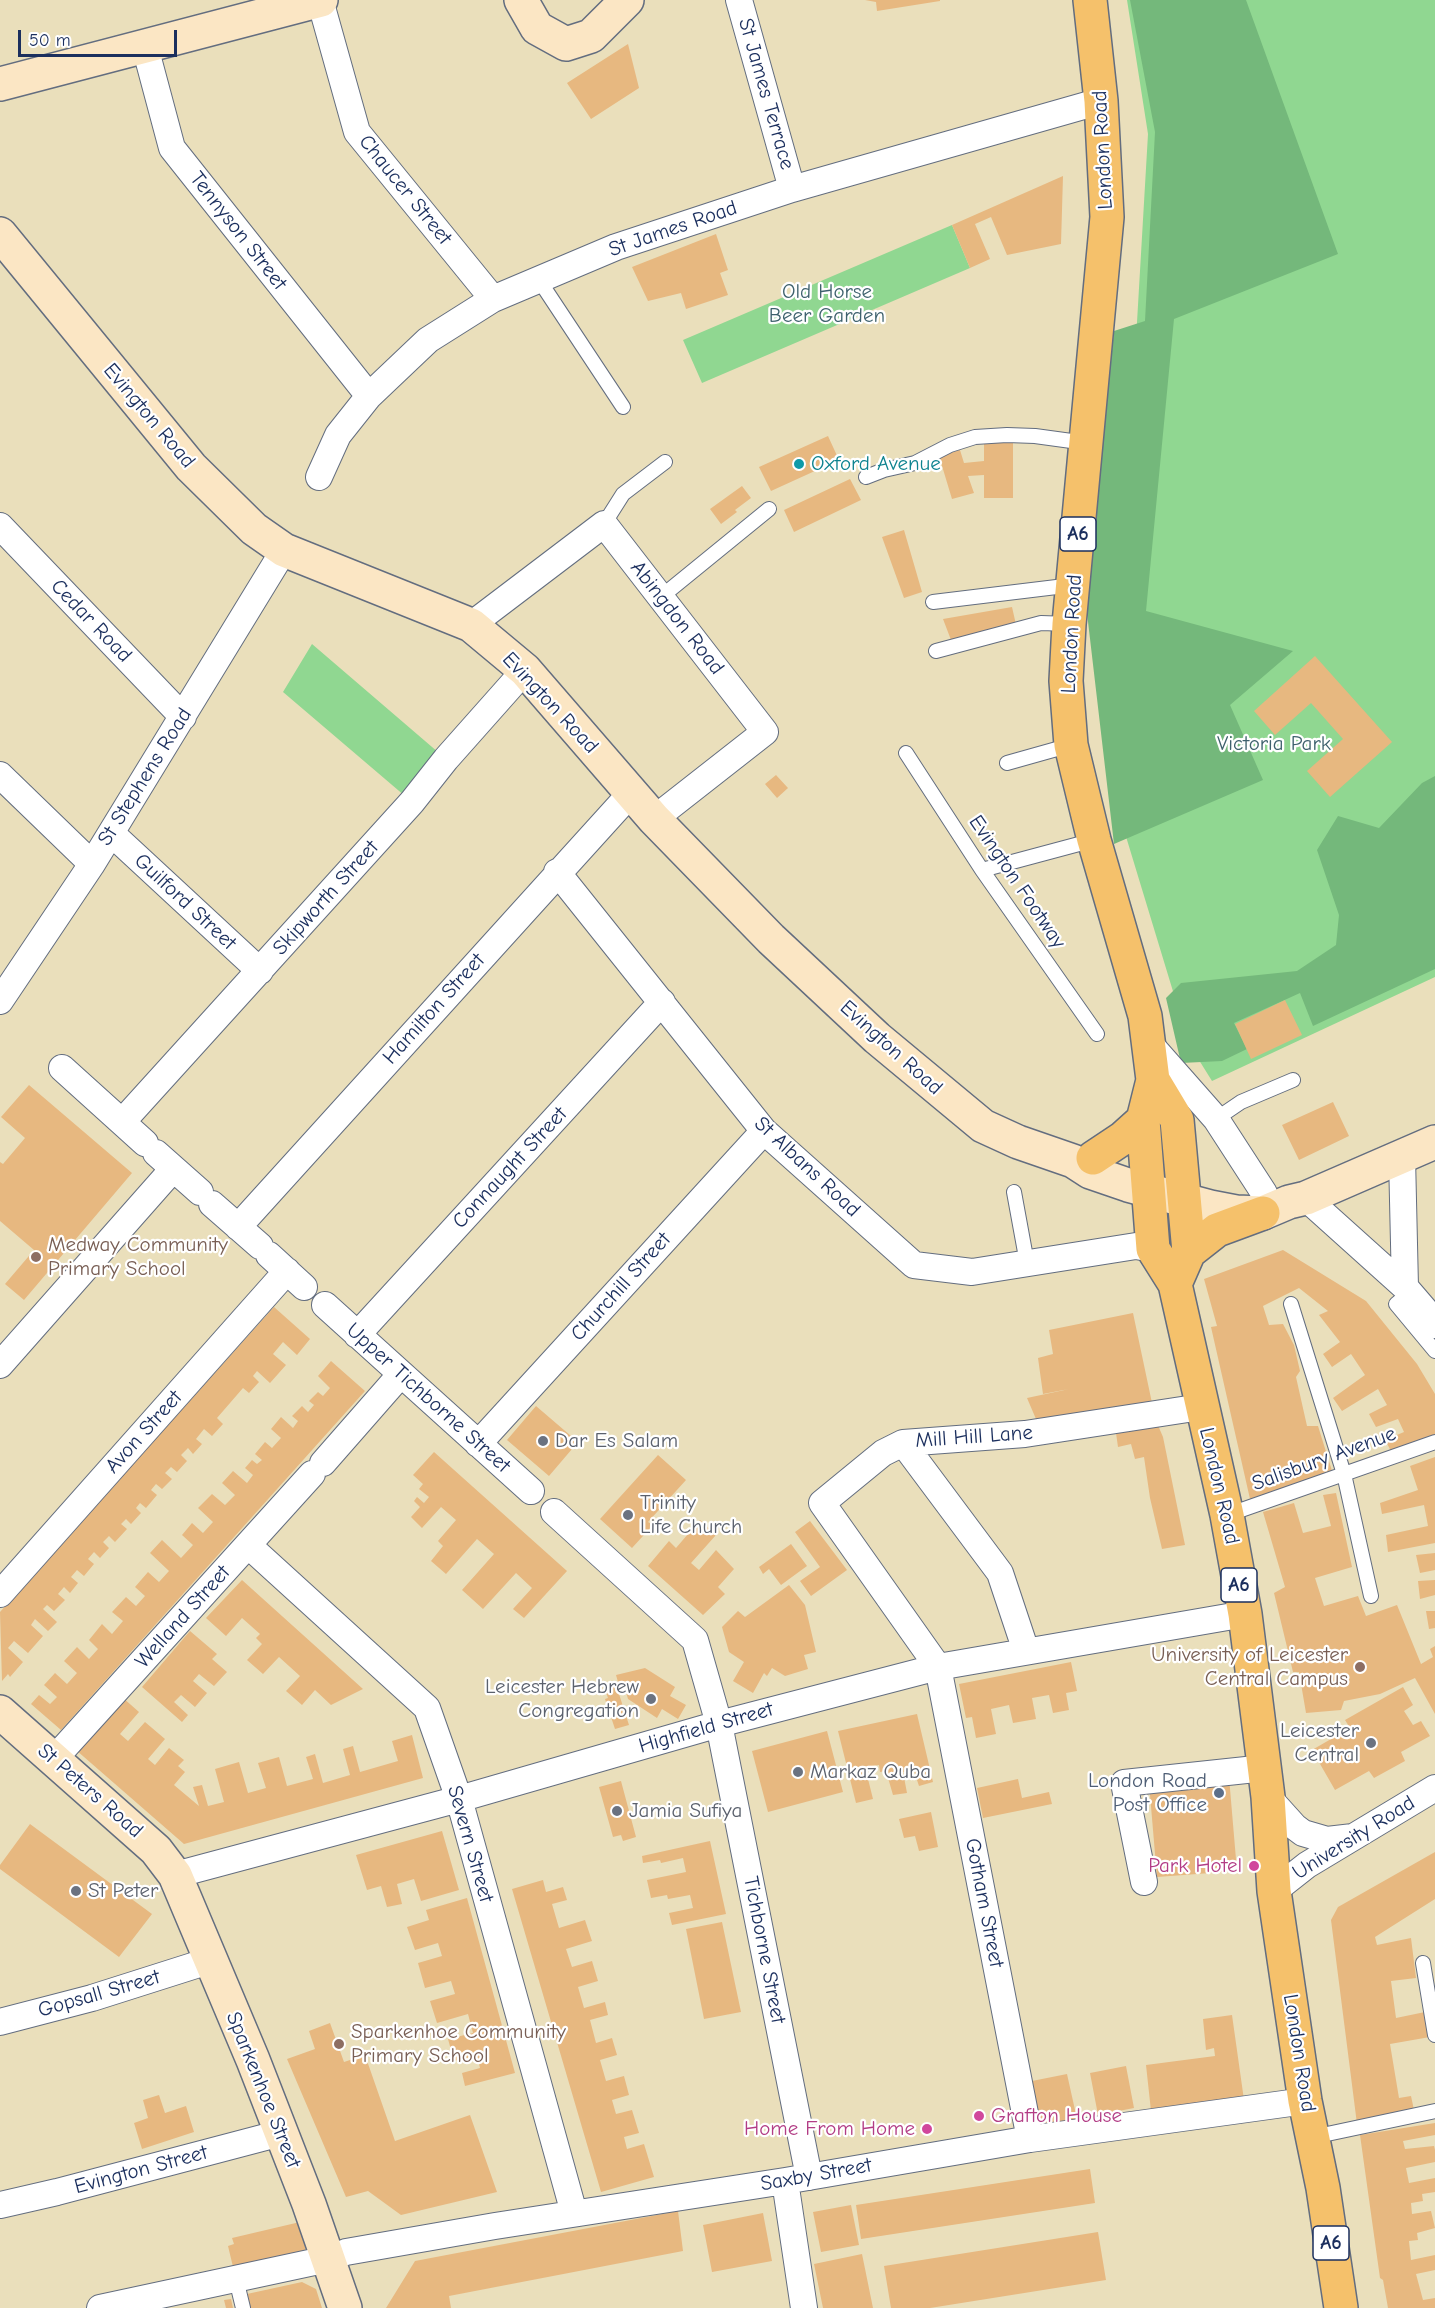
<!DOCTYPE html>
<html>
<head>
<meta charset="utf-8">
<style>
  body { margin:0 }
  #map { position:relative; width:1435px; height:2308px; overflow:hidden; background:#eadfbb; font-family:"Comic Neue",sans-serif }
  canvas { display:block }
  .scale { position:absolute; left:18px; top:30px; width:159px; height:27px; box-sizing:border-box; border:3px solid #1b2f5e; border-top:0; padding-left:8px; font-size:18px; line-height:21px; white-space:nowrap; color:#1b2f5e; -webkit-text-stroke:4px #fff; paint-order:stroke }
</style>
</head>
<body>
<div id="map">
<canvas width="1435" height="2308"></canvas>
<div class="scale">50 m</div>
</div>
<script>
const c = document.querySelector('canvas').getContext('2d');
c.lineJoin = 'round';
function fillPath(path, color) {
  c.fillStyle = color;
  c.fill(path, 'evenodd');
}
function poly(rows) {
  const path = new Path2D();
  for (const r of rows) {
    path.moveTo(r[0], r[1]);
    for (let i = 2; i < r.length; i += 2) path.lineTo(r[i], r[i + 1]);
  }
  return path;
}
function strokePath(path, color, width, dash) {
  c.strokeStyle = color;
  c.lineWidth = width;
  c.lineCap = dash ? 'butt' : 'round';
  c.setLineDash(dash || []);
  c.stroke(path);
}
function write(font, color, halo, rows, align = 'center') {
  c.font = font + ' "Comic Neue",sans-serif';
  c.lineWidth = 4.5;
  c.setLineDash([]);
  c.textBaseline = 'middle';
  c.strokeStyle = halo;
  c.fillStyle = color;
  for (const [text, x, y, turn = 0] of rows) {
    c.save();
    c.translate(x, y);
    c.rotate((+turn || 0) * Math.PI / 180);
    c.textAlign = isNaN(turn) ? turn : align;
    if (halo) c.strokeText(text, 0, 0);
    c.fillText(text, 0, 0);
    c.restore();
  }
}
const green = poly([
  [1127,0,1435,0,1435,977,1212,1081,1189,1044,1124,830,1111,767,1148,134],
  [952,225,970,268,702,383,683,340],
  [312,644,446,759,412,802,283,692]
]);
const forest = poly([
  [1130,0,1246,0,1338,254,1174,319,1146,611,1293,651,1230,705,1263,780,1114,844,1085,596,1114,331,1145,321,1155,132],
  [1435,776,1435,969,1313,1026,1300,993,1234,1023,1247,1049,1222,1061,1181,1063,1166,998,1181,983,1297,971,1336,945,1339,915,1317,850,1338,816,1379,828,1422,783]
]);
const building = poly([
  [865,0,940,0,940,1,877,11,876,2],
  [628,44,639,88,591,119,567,83],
  [1063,176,1061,244,1007,255,991,217,975,224,990,259,970,268,952,225],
  [716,234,728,270,720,273,728,295,686,309,681,293,648,301,632,267],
  [828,436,839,460,771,491,759,467],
  [984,438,1013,438,1013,498,984,498,984,475,968,476,974,493,952,499,939,456,960,450,964,463,984,461],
  [850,479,861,500,794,532,784,510],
  [742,486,751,498,735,510,737,512,721,524,710,509],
  [904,530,922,592,904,598,882,537],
  [1012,607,1017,629,951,640,943,619],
  [1315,656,1392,742,1330,797,1307,771,1343,739,1311,703,1275,735,1254,711],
  [776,775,788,788,777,798,765,784],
  [1285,1000,1302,1035,1251,1059,1235,1024],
  [29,1085,132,1173,24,1300,5,1284,34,1250,0,1221,0,1162,3,1164,25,1138,1,1117],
  [1333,1102,1349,1136,1299,1160,1282,1125],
  [1283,1250,1366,1301,1417,1364,1435,1394,1435,1437,1391,1451,1385,1440,1404,1432,1398,1419,1376,1427,1369,1414,1387,1405,1378,1389,1342,1411,1333,1398,1365,1375,1351,1354,1332,1367,1323,1354,1340,1342,1319,1315,1328,1311,1299,1288,1263,1306,1269,1325,1283,1324,1294,1345,1300,1371,1296,1377,1307,1426,1318,1426,1333,1474,1250,1499,1211,1327,1217,1326,1204,1279],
  [274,1307,310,1339,297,1355,283,1342,273,1354,286,1365,270,1383,257,1371,253,1376,259,1382,249,1393,243,1388,217,1418,223,1424,212,1436,204,1429,196,1439,202,1444,193,1454,188,1448,181,1455,187,1461,177,1472,171,1467,165,1473,172,1479,162,1489,156,1484,151,1490,157,1495,146,1508,140,1503,136,1508,141,1513,131,1524,126,1519,121,1524,127,1529,115,1542,109,1536,103,1542,109,1548,100,1558,94,1552,88,1559,94,1564,84,1576,77,1570,71,1577,78,1583,70,1593,64,1587,58,1594,65,1600,54,1611,47,1605,43,1609,57,1622,48,1631,35,1619,31,1625,43,1636,28,1653,14,1641,8,1648,23,1662,10,1677,8,1674,2,1681,0,1612],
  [1133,1313,1152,1403,1039,1426,1027,1398,1069,1389,1043,1394,1038,1358,1053,1354,1049,1330],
  [331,1361,365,1391,61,1730,31,1704,39,1695,50,1704,57,1697,44,1685,55,1673,67,1684,77,1673,64,1661,77,1647,89,1659,98,1649,89,1640,102,1624,112,1634,123,1621,112,1612,126,1597,136,1606,145,1596,135,1587,148,1572,159,1582,169,1571,150,1553,162,1540,181,1558,193,1545,182,1535,192,1523,203,1533,213,1522,198,1508,212,1494,225,1505,235,1495,222,1483,233,1471,247,1483,253,1475,245,1468,252,1460,257,1464,262,1460,255,1454,265,1442,272,1448,281,1438,271,1429,281,1417,293,1428,298,1421,292,1416,302,1406,308,1412,314,1405,309,1401,318,1392,323,1396,330,1388,318,1376],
  [536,1406,578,1442,549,1476,507,1440],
  [1157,1423,1163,1437,1185,1545,1162,1549,1150,1498,1144,1457,1135,1459,1131,1444,1118,1447,1116,1433],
  [434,1452,567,1571,524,1618,513,1609,532,1588,516,1573,483,1609,462,1590,494,1554,477,1539,446,1574,431,1561,443,1546,438,1541,456,1520,441,1507,422,1528,411,1517,420,1507,414,1501,417,1497,424,1503,429,1497,419,1489,423,1484,413,1475],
  [658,1455,686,1480,648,1522,653,1525,632,1548,600,1519],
  [1435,1457,1435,1543,1388,1552,1386,1535,1428,1526,1424,1505,1382,1514,1380,1503,1418,1490,1410,1466],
  [1336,1493,1352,1567,1315,1578,1324,1606,1358,1596,1366,1616,1397,1605,1421,1664,1433,1657,1430,1649,1435,1646,1435,1714,1415,1678,1380,1694,1344,1701,1341,1710,1306,1713,1299,1672,1293,1672,1274,1593,1285,1587,1263,1512,1294,1503,1303,1533,1331,1526,1323,1495],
  [700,1520,716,1535,691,1563,699,1570,716,1550,734,1569,718,1587,725,1594,703,1615,648,1566,669,1541,676,1548],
  [810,1521,847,1570,811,1596,800,1581,820,1567,795,1532],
  [791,1544,807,1566,781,1585,769,1569,763,1574,759,1567],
  [1435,1553,1435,1570,1420,1573,1416,1555],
  [242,1580,363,1689,331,1705,315,1690,302,1705,286,1691,300,1676,279,1657,263,1674,247,1660,262,1644,256,1638,260,1634,242,1618,226,1636,206,1618],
  [1435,1580,1435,1595,1420,1599,1418,1581],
  [789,1585,805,1605,816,1652,804,1655,808,1669,785,1676,772,1668,767,1676,764,1673,753,1693,733,1681,744,1662,729,1652,722,1627,738,1611,745,1617],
  [1426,1611,1435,1611,1435,1628,1429,1629],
  [190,1631,217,1654,212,1659,227,1672,214,1686,199,1674,193,1681,207,1693,195,1707,181,1695,174,1702,188,1715,182,1722,142,1687],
  [1071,1662,1077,1691,1066,1693,1069,1710,1053,1713,1049,1695,1032,1698,1036,1719,1013,1723,1009,1705,991,1709,996,1734,976,1738,972,1717,966,1718,959,1684],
  [645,1668,675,1687,670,1696,686,1705,678,1719,662,1709,657,1718,628,1699,626,1692,619,1694,629,1725,615,1729,605,1699,608,1698,604,1686,618,1682,616,1675],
  [1403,1687,1413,1705,1404,1711,1413,1725,1421,1721,1430,1736,1401,1752,1405,1761,1374,1778,1369,1771,1335,1790,1312,1750,1350,1728,1345,1720],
  [122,1697,139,1712,120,1734,128,1741,145,1722,165,1739,148,1759,155,1765,169,1748,184,1760,178,1766,185,1772,174,1785,199,1806,193,1787,202,1785,208,1806,224,1802,215,1769,239,1762,248,1793,266,1788,258,1763,279,1757,287,1786,313,1779,306,1757,315,1754,323,1783,350,1775,343,1749,353,1746,360,1772,398,1761,392,1741,412,1735,423,1778,184,1844,76,1750],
  [917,1714,933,1782,919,1786,914,1771,903,1772,907,1793,893,1795,886,1771,880,1772,879,1765,865,1767,873,1799,856,1803,838,1731],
  [827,1731,843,1792,768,1812,752,1751],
  [1229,1777,1237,1871,1157,1877,1149,1783],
  [1018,1779,1022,1798,1049,1792,1052,1804,983,1818,977,1788],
  [621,1781,636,1837,623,1841,621,1835,613,1837,599,1787],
  [931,1812,938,1847,919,1851,915,1836,904,1838,899,1819],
  [30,1824,152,1914,119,1957,0,1869,0,1865],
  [442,1831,459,1890,421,1901,414,1879,397,1884,402,1904,387,1907,381,1886,367,1890,356,1855],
  [710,1841,726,1914,672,1925,669,1913,693,1908,690,1895,668,1899,667,1895,651,1898,647,1880,686,1872,683,1858,661,1863,660,1860,643,1863,642,1856],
  [1435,1852,1435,1899,1375,1937,1377,1945,1411,1938,1416,1978,1391,1981,1396,2018,1425,2012,1430,2037,1390,2044,1399,2098,1411,2096,1414,2110,1357,2124,1331,1920,1338,1907],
  [543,1880,546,1892,563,1887,567,1900,552,1904,559,1928,585,1920,592,1941,566,1949,572,1967,592,1961,598,1981,578,1987,584,2008,605,2002,608,2015,590,2020,596,2043,612,2038,617,2055,600,2060,606,2081,624,2076,629,2095,612,2100,616,2114,632,2110,639,2133,624,2137,627,2149,644,2144,654,2177,601,2192,512,1889],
  [467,1898,515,2073,465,2086,462,2073,480,2068,477,2056,454,2061,448,2039,473,2033,468,2014,437,2023,430,2001,455,1994,451,1981,425,1988,418,1963,442,1956,438,1943,415,1950,407,1927,429,1920,426,1910],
  [722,1922,741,2012,704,2019,686,1929],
  [1232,2015,1244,2100,1151,2111,1146,2065,1215,2056,1214,2048,1206,2050,1203,2019],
  [330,2023,344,2062,365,2055,395,2141,470,2115,497,2192,401,2215,368,2191,346,2197,287,2059,315,2049,309,2031],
  [1126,2066,1134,2108,1098,2115,1090,2073],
  [1067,2074,1077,2119,1041,2126,1032,2081],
  [159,2095,165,2113,186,2106,194,2132,142,2149,134,2123,148,2118,143,2100],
  [1435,2123,1435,2135,1403,2141,1405,2149,1434,2146,1435,2150,1435,2162,1406,2168,1409,2183,1435,2178,1435,2192,1422,2194,1423,2201,1411,2203,1412,2214,1431,2211,1435,2228,1417,2233,1418,2240,1409,2241,1411,2260,1435,2255,1435,2270,1416,2274,1423,2300,1435,2298,1435,2308,1388,2308,1383,2280,1380,2278,1360,2135],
  [1090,2169,1095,2203,861,2239,856,2205],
  [851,2205,859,2245,821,2252,813,2212],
  [678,2211,683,2251,449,2296,451,2308,386,2308,415,2261],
  [763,2213,772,2261,712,2272,703,2225],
  [300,2222,308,2244,303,2253,234,2271,228,2246,234,2244,232,2238],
  [1098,2232,1106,2280,930,2308,891,2308,884,2266],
  [862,2254,873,2308,823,2308,814,2264],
  [302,2282,316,2289,322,2308,250,2308,247,2294],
  [231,2299,233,2308,226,2308,224,2300]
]);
const lane = poly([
  [539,280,623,407],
  [866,477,884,470,915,463,950,445,975,437,1007,435,1035,436,1086,443],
  [604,524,623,494,665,462],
  [661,597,769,509],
  [933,602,1073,585],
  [936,651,1041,623,1069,624],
  [906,753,982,870,1097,1034],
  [1007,763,1071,745],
  [982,870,1094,840],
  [1216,1119,1241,1102,1293,1080],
  [1014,1192,1027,1263],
  [1409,1293,1396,1304,1435,1351],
  [1291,1304,1344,1474,1371,1596],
  [1227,1515,1435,1442],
  [1423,1963,1435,2035],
  [1313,2137,1435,2111],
  [236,2279,243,2308]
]);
const street = poly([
  [320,0,357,132,493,299],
  [739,0,792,189],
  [145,47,172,148,369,396],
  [319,477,338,435,369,396,428,340,493,299,616,247,792,189,1101,101],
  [0,526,183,717],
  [471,625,604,524,765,732,654,819],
  [0,775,92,864],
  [111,833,260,971],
  [557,872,764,1131,914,1265,972,1272,1136,1246,1153,1249],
  [0,1001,92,864,284,550],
  [1149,1043,1216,1119,1264,1193],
  [62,1068,145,1143],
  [122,1122,412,802,446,759,525,670],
  [156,1153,200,1192],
  [1402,1157,1405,1287],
  [1306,1198,1405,1287,1430,1316,1435,1325],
  [212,1204,260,1246],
  [238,1227,632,792],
  [269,1255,304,1287],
  [325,1305,531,1491],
  [357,1335,662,1002],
  [0,1365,173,1169],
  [903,1443,1000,1573,1026,1651],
  [478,1444,764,1131],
  [323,1463,401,1374],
  [554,1512,695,1640,719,1724,809,2177],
  [249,1546,427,1708,459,1799,574,2213],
  [0,1594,287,1271],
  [54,1759,312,1474],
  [1268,1797,1295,1827,1303,1833,1327,1840,1353,1837],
  [175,1875,459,1799,719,1724,938,1667,1245,1614],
  [1144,1882,1124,1783,1265,1768],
  [1274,1891,1307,1865,1435,1788],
  [0,2022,92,1998,199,1964],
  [1030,2139,938,1667,822,1503,883,1453,903,1443,1025,1434,1201,1407],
  [785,2181,804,2308],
  [0,2205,57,2192,281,2133],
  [100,2308,328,2259,346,2252,495,2226,785,2181,1030,2139,1305,2101]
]);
const secondary = poly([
  [521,0,537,28,566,44,591,36,627,0],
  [0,84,321,0],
  [0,234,191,467,254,529,284,550,471,625,525,670,654,819,771,939,877,1038,983,1126,1018,1142,1073,1161,1090,1172,1128,1185,1210,1207,1236,1212,1263,1213,1289,1202,1306,1198,1435,1142],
  [0,1712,156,1850,175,1875,253,2060,309,2204,345,2308]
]);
const primary = poly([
  [1090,0,1101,101,1107,217,1069,624,1066,681,1071,745,1094,840,1145,1016,1153,1080,1143,1120,1153,1249,1175,1284,1227,1515,1245,1614,1268,1797,1274,1891,1305,2101,1323,2188,1341,2308],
  [1153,1080,1177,1120,1189,1252,1175,1284],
  [1093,1158,1123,1138,1143,1120],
  [1189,1252,1217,1230,1263,1213]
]);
const markers = [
  [799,464,6,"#0f9aa8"],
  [36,1257,6,"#8d6e63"],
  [543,1441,6,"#6b7280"],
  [628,1515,6,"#6b7280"],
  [1360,1667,6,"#8d6e63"],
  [651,1699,6,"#6b7280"],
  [1371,1743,6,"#6b7280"],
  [798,1772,6,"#6b7280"],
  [1219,1793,6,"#5c6f8a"],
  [617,1811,6,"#6b7280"],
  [1254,1866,6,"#d1479c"],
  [76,1891,6,"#6b7280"],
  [339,2044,6,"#8d6e63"],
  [979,2116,6,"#d1479c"],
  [927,2129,6,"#d1479c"]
];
const shields = [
  [1078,534,36],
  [1239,1585,36],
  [1331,2243,36]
];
const shieldNames = [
  ["A6",1078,534],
  ["A6",1239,1585],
  ["A6",1331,2243]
];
const streetNames = [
  ["St James Terrace",766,94,74],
  ["London Road",1103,150,-93],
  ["Chaucer Street",405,190,51],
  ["St James Road",673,229,-19],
  ["Tennyson Street",238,231,52],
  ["Evington Road",149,416,50],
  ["Abingdon Road",677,618,52],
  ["Cedar Road",91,621,46],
  ["London Road",1072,634,-87],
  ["Evington Road",550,703,47],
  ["St Stephens Road",145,777,-58],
  ["Evington Footway",1017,882,56],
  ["Skipworth Street",326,898,-48],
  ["Guilford Street",185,902,43],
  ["Hamilton Street",434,1009,-48],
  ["Evington Road",891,1048,42],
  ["St Albans Road",807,1167,43],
  ["Connaught Street",510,1168,-47],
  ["Churchill Street",621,1287,-48],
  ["Upper Tichborne Street",428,1398,42],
  ["Avon Street",144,1432,-48],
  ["Mill Hill Lane",974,1437,-4],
  ["Salisbury Avenue",1324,1459,-20],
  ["London Road",1219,1486,77],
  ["Welland Street",183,1617,-48],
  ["Highfield Street",706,1728,-16],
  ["St Peters Road",90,1791,41],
  ["University Road",1354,1838,-32],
  ["Severn Street",470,1844,74],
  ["Gotham Street",984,1903,79],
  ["Tichborne Street",764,1950,79],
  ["Gopsall Street",99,1994,-16],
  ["London Road",1299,2053,81],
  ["Sparkenhoe Street",263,2090,68],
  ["Evington Street",141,2170,-15],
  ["Saxby Street",816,2175,-10]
];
const parkNames = [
  ["Old Horse",827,292],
  ["Beer Garden",827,316],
  ["Victoria Park",1274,744]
];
const cultureNames = [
  ["Oxford Avenue",811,464]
];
const educationNames = [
  ["Medway Community",48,1245],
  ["Primary School",48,1269],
  ["University of Leicester",1348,1655,"right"],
  ["Central Campus",1348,1679,"right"],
  ["Sparkenhoe Community",351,2032],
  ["Primary School",351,2056]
];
const worshipNames = [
  ["Dar Es Salam",555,1441],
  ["Trinity",640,1503],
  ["Life Church",640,1527],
  ["Leicester Hebrew",639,1687,"right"],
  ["Congregation",639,1711,"right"],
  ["Leicester",1359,1731,"right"],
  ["Central",1359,1755,"right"],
  ["Markaz Quba",810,1772],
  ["Jamia Sufiya",629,1811],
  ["St Peter",88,1891]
];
const serviceNames = [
  ["London Road",1207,1781],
  ["Post Office",1207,1805]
];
const hotelNames = [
  ["Park Hotel",1242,1866],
  ["Grafton House",991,2116,"left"],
  ["Home From Home",915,2129]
];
fillPath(green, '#90d791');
fillPath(forest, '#74b87b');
fillPath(building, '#e7b880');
strokePath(lane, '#636d7f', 16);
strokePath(street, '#636d7f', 28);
strokePath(secondary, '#636d7f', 36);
strokePath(primary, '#636d7f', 36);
strokePath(lane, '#fff', 14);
strokePath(street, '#fff', 26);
strokePath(secondary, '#fbe6c4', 33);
strokePath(primary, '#f5c16b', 33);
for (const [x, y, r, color] of markers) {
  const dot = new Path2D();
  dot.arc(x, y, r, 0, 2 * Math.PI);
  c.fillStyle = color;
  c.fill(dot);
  strokePath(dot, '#fff', 2);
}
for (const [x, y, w] of shields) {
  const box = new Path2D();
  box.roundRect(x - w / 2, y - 17, w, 34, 4.5);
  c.fillStyle = '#fff';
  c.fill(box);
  strokePath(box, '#1b2f5e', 1.5);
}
write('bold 20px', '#1b2f5e', null, shieldNames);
write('21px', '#1b2f5e', '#fff', streetNames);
write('21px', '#3e616d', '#fff', parkNames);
write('21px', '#0d838f', '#fff', cultureNames, 'left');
write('21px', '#785e54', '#fff', educationNames, 'left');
write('21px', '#5b616d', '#fff', worshipNames, 'left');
write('21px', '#4e5e75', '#fff', serviceNames, 'right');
write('21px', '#b23c85', '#fff', hotelNames, 'right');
</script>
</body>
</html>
